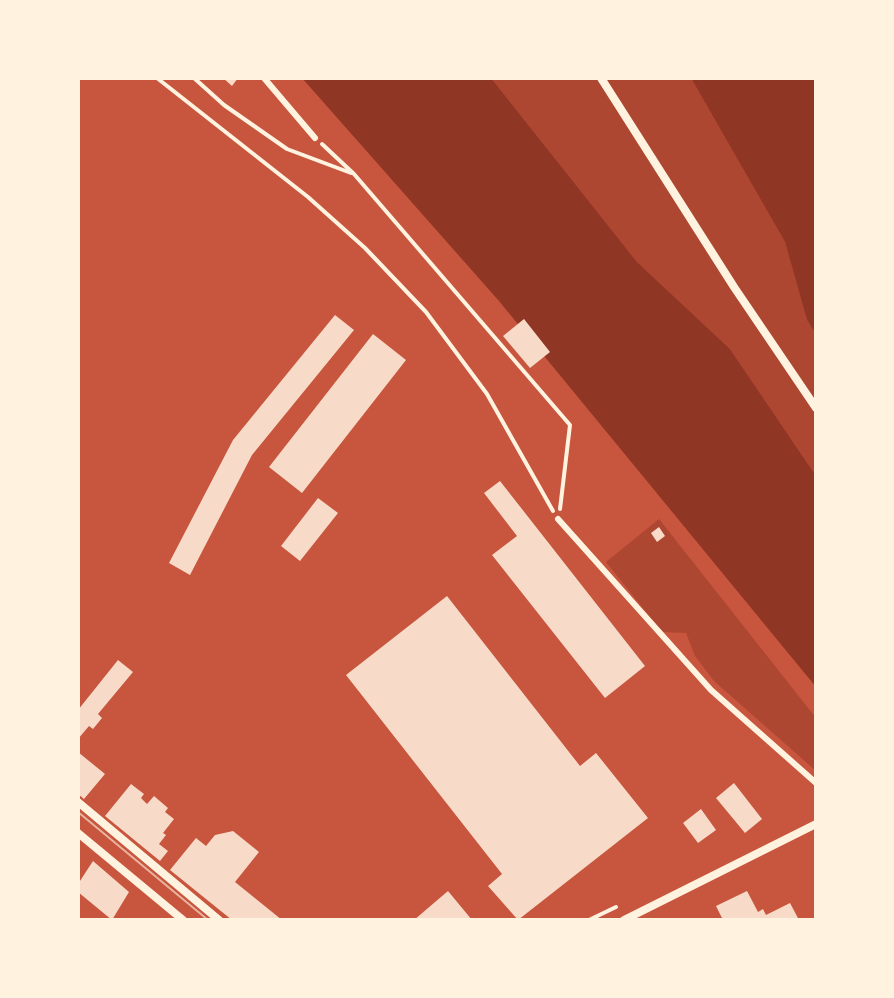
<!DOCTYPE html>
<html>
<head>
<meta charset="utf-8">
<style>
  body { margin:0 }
  #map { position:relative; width:894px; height:998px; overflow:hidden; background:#c8553d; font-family:"Nunito Sans",sans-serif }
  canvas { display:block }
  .frame { position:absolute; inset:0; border:80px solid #fff3e0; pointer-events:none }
</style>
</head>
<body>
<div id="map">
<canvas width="894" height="998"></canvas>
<div class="frame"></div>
</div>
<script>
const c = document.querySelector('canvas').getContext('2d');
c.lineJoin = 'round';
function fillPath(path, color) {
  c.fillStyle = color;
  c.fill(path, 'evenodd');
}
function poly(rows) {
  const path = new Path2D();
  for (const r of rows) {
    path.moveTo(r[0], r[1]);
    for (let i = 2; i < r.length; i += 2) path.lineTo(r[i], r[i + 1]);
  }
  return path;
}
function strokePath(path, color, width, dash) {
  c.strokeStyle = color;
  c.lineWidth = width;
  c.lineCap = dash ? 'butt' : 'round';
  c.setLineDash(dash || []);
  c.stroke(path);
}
const green = poly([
  [491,78,691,78,785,242,807,320,816,334,816,476,730,349,637,262],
  [659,519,816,718,816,771,714,681,695,656,686,633,662,632,606,562]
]);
const water = poly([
  [302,78,491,78,637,262,730,349,816,476,816,687,499,301],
  [691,78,816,78,816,334,807,320,785,242]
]);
const building = poly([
  [223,78,238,78,232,86],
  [335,315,354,330,252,455,190,575,169,563,233,440],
  [524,319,550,352,530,368,503,336],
  [373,334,406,360,302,493,269,467],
  [500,481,645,666,605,698,492,555,517,536,484,493],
  [318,498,338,513,300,561,281,546],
  [659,527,665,536,657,542,651,533],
  [447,596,580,766,596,753,648,818,518,920,488,886,502,874,346,675],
  [118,660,133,672,98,714,102,718,93,729,89,726,78,739,78,710],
  [78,752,105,774,84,799,78,794],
  [734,783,762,819,745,833,716,798],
  [131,784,144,794,141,798,147,804,154,796,168,808,165,812,174,819,163,833,166,835,159,844,168,851,160,861,105,816],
  [701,809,716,830,698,843,683,823],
  [233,831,259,852,235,882,282,920,232,920,170,870,196,838,206,846,215,835],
  [93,861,129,892,112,920,78,892,78,884],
  [448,891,472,920,414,920],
  [747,891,758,912,763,909,766,915,790,903,799,920,723,920,716,906]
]);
const path = poly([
  [157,78,308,197,365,248,426,312,487,394,553,511],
  [194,78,224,105,287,149,351,173],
  [322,144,354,174,570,425,560,509],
  [589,920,616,907]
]);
const service = poly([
  [264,78,315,138],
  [558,519,711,690,816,783]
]);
const minor = poly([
  [601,78,734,287,816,408],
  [78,802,219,920],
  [78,833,183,920],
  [624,920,816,824]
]);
const tram = poly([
  [78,812,208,920]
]);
fillPath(green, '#ae4732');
fillPath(water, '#8f3625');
fillPath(building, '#f7dbc8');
strokePath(path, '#fff3e0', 4);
strokePath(service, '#fff3e0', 6);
strokePath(minor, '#fff3e0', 8);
strokePath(tram, '#e9b49f', 2);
</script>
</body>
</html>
